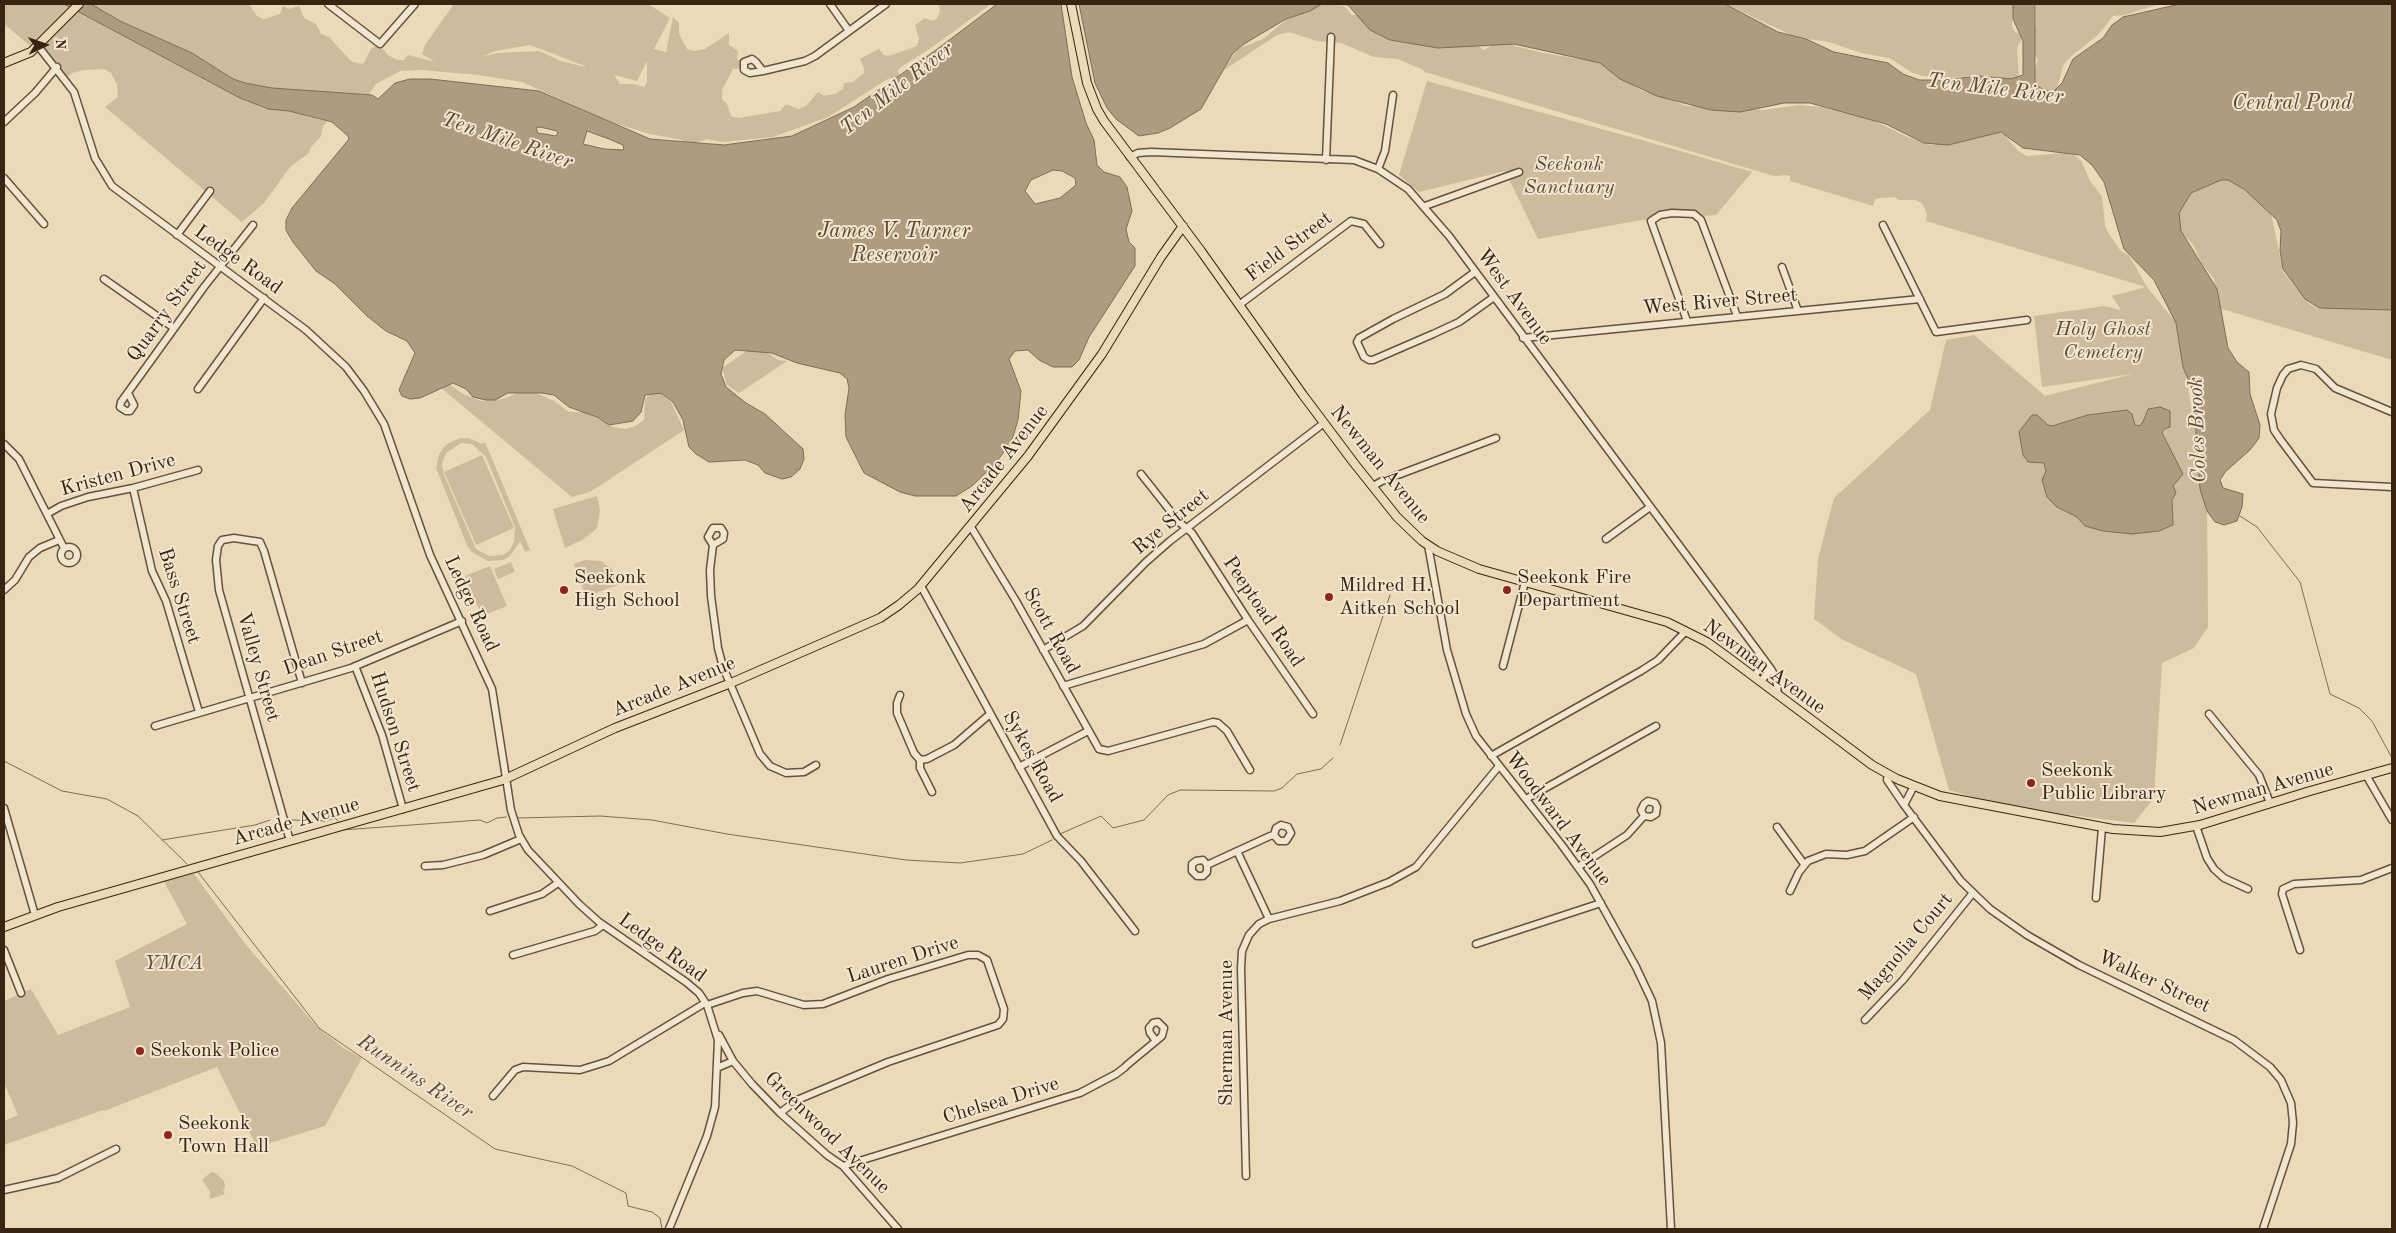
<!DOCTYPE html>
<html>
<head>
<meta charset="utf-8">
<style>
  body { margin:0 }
  #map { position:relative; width:2396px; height:1233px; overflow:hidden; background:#eadab8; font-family:"Old Standard TT",serif }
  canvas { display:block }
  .frame { position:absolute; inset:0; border:5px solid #392412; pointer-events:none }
  .north { position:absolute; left:20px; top:20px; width:50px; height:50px; -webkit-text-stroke:4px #f1e7d1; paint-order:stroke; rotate:87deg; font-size:14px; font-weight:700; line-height:20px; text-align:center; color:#392412 }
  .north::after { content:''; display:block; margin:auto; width:18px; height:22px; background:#392412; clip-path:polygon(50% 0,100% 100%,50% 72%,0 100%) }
</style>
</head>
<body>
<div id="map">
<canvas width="2396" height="1233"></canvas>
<div class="frame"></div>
<div class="north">N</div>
</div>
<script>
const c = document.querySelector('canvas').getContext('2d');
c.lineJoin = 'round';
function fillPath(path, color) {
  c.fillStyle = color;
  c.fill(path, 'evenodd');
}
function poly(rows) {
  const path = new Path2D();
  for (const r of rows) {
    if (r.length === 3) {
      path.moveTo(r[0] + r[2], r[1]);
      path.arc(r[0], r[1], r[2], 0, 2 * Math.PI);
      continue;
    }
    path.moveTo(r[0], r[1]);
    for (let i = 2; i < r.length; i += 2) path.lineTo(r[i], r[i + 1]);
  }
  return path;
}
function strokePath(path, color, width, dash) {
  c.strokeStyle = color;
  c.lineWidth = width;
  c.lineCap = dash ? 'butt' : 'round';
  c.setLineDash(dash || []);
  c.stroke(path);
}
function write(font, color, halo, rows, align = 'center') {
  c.font = font + ' "Old Standard TT",serif';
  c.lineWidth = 4;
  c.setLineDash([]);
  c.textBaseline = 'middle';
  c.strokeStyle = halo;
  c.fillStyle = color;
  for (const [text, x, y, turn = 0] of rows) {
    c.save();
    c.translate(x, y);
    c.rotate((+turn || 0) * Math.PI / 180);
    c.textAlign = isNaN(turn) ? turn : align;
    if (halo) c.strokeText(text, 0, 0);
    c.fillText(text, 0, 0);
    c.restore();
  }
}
const green = poly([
  [4,4,64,4,240,98,265,109,289,111,327,122,323,126,321,136,311,147,309,153,290,167,264,203,242,222,105,107,118,97,117,84,111,73,104,69,84,70,72,73,68,77,4,24],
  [91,4,249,4,257,16,264,19,280,14,283,6,289,9,299,6,304,18,316,24,321,34,329,37,351,61,360,64,364,63,371,49,375,46,384,50,388,55,397,60,404,60,408,55,435,62,422,54,425,45,454,4,648,4,670,18,654,49,666,52,673,17,679,23,679,34,687,49,694,51,705,49,729,33,729,45,738,51,737,59,744,62,743,68,733,69,722,90,722,99,727,104,731,116,739,118,780,111,786,104,799,109,806,106,818,92,824,96,835,94,843,89,844,83,853,82,864,73,864,68,860,59,879,49,884,55,889,56,917,46,919,39,915,25,925,18,932,21,937,19,940,11,939,5,991,4,931,48,901,67,898,70,899,76,895,80,890,78,886,80,828,117,773,137,722,142,707,139,690,145,682,140,650,134,611,122,522,82,479,75,421,70,400,71,376,84,368,95,272,88,245,83,233,79,192,53,120,21],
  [530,45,585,66,585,67,561,61,539,51,497,53,482,57,495,51],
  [647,61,647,82,644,87,634,84,620,84,614,75,637,81],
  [1318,4,1338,4,1344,6,1352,15,1362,15,1475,42,1483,50,1507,39,1515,46,1543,53,1602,63,1642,91,1651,92,1686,106,1764,110,1799,105,1821,107,1872,120,1908,137,1930,145,1997,132,2005,135,2018,151,2027,156,2065,153,2076,156,2082,162,2090,181,2102,196,2105,226,2109,234,2120,250,2130,257,2147,287,2176,323,2197,437,2207,511,2208,627,2194,648,2162,663,2154,798,2134,823,2070,815,2039,817,1949,790,1916,674,1843,640,1814,619,1818,559,1834,498,1930,410,1946,340,1974,335,2045,396,2133,374,2042,387,2034,316,2104,306,2121,310,2112,296,2146,287,1926,221,1927,214,1922,203,1915,200,1899,200,1895,197,1881,198,1875,199,1873,206,1790,181,1790,176,1787,175,1774,176,1425,72,1421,69,1398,59,1374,57,1341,43,1317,41,1289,32,1277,35,1224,70,1236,51,1242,47,1263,39,1292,15,1300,15,1308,7],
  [1726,4,2013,4,2012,26,2014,31,2023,36,2017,48,2019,79,2007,80,1987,75,1951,78,1923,76,1913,73,1889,58,1861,53,1829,42,1801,38,1789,34],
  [2036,4,2159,4,2125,15,2113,16,2099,34,2068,59,2063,66,2057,89,2048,92,2037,89,2033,77,2038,60,2030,44,2036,26],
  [1427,81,1656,144,1752,172,1716,215,1641,220,1538,239,1505,171,1419,192,1399,175],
  [2225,177,2248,191,2263,208,2271,213,2283,272,2309,304,2318,309,2351,305,2377,306,2392,311,2392,360,2219,308,2214,279,2202,264,2194,246,2179,230,2174,208,2187,190],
  [751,348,765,351,778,360,787,361,739,393,727,385,722,368],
  [449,384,463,394,481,401,503,399,518,393,536,393,554,401,569,412,586,412,613,427,626,429,635,426,644,420,645,400,650,394,660,391,671,402,684,430,590,492,572,497,440,387],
  [461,438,468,438,482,444,485,442,530,550,525,552,520,541,510,556,503,560,488,561,472,552,467,545,436,468,439,455,443,448,449,443],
  [461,443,472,444,486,457,515,527,514,542,510,550,503,555,489,556,476,549,444,475,442,464,446,453],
  [482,455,514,528,476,545,444,472],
  [597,496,600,511,597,528,584,539,565,548,553,509],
  [585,560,601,561,606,565,612,569,617,585,586,597,574,564],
  [511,562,515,572,498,579,494,569],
  [490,566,507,606,482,616,465,576],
  [189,867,246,945,317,1027,345,1049,362,1058,325,1126,257,1147,217,1067,104,1111,103,1110,4,1145,4,1121,18,1115,4,1083,4,1001,31,989,58,1035,130,1007,115,961,187,924,161,876],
  [211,1172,216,1173,224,1181,225,1187,223,1191,225,1194,210,1199,210,1191,202,1180]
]);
const water = poly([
  [64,4,91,4,120,21,192,53,233,79,245,83,272,88,372,95,378,99,395,83,410,79,430,79,539,91,650,139,724,145,792,136,854,107,936,50,997,4,1061,4,1072,77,1086,123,1094,140,1097,165,1104,172,1120,177,1127,187,1132,211,1126,229,1129,242,1135,248,1135,266,1089,337,1079,360,1072,367,1053,367,1039,360,1028,350,1015,351,1009,359,1021,391,1018,420,1011,443,993,466,972,486,956,496,915,496,900,492,864,473,846,437,845,415,849,388,847,379,840,373,797,363,772,353,735,350,724,360,721,374,726,387,746,403,765,414,803,449,804,459,800,469,791,477,782,479,765,473,758,465,745,460,709,462,696,454,689,447,683,420,673,402,661,393,645,395,641,412,633,421,609,425,597,417,569,407,554,395,542,393,508,393,495,400,486,400,473,397,466,389,453,383,420,398,410,399,402,396,399,390,415,353,407,341,386,331,367,316,335,284,316,271,293,242,286,230,286,220,292,208,349,139,348,136,332,122,289,111,268,109,240,98,64,4],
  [540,127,557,131,558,133,556,136,538,133,536,128,540,127],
  [587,131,609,139,623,145,624,150,604,149,583,144,587,131],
  [1053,170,1062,171,1075,178,1076,185,1060,198,1035,204,1025,191,1031,180,1053,170],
  [1079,4,1322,4,1310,11,1286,19,1244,44,1233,53,1201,109,1170,128,1158,133,1139,136,1116,119,1107,108,1095,83,1079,4],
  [1338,4,1725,4,1778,32,1806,39,1834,52,1888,63,1903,74,1919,80,1942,80,1981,76,2011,79,2023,75,2023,41,2013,19,2013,4,2035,4,2035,83,2043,90,2053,92,2062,83,2073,59,2103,38,2112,25,2123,17,2180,4,2392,4,2392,310,2319,308,2305,299,2283,269,2280,251,2281,231,2277,220,2244,189,2228,180,2221,180,2191,193,2179,213,2181,231,2217,289,2228,348,2237,362,2249,372,2250,394,2260,425,2259,438,2250,450,2225,472,2220,480,2223,488,2243,494,2242,507,2237,521,2224,525,2215,522,2207,511,2200,489,2193,391,2183,367,2176,323,2154,280,2124,249,2104,182,2092,165,2080,155,2023,148,2001,132,1948,145,1924,143,1886,124,1810,103,1784,103,1740,112,1711,110,1657,96,1620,79,1600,63,1546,51,1514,44,1438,48,1390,40,1370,30,1348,5,1338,4],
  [2160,407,2170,411,2170,427,2164,429,2162,433,2183,474,2173,486,2176,493,2172,500,2173,525,2159,531,2132,534,2103,531,2085,526,2077,517,2057,507,2047,497,2042,480,2046,471,2044,463,2028,462,2023,455,2019,432,2032,415,2037,415,2048,425,2052,426,2088,415,2127,410,2132,414,2135,425,2139,426,2143,422,2148,409,2160,407]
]);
const stream = poly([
  [2240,516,2257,527,2300,582,2330,694,2359,708,2372,721,2392,758],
  [1340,745,1390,595],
  [4,761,62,791,107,799,138,816,187,864],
  [518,818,600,816,652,820,727,834,906,860,960,863,1023,854,1052,840],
  [291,820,325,821,335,818,338,821],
  [342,830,480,820,487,823,497,818,506,817],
  [1060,834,1101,816,1113,828,1144,820,1168,795,1180,790,1274,791,1282,788,1297,774,1321,769,1333,758],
  [162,840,255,825,270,820],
  [198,872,319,1028,495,1149,572,1166,626,1193,628,1206,652,1212,660,1218,662,1229]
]);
const minor = poly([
  [328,4,380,44,415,4],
  [830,4,849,31],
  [38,46,74,92,95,158,112,186,306,330,346,367,364,391,384,424,430,555,492,689,511,810,519,835,528,850,579,904,599,922,686,982,699,993,707,1005,718,1040,715,1107,707,1136,669,1229],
  [752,59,756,62,763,71,750,73,744,70,744,62,752,59],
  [763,71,805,61,815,56,886,4],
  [4,122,35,93,57,67],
  [1130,157,1138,153,1151,152,1354,160,1378,169,1408,189,1449,236,1757,650,1771,669,1761,681],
  [1326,160,1331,37],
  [1378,169,1385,151,1393,95],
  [4,178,44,224],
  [1425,206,1519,172],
  [1883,225,1936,332,2027,320],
  [177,235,210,191],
  [1782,267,1798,311],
  [1475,272,1445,294,1393,319,1359,338,1357,342,1364,357,1369,360,1373,360,1433,334,1459,322,1494,297],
  [104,279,174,328],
  [1239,305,1351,221,1364,224,1380,244],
  [1687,321,1651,221,1660,215,1672,213,1694,214,1701,220,1737,316],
  [1523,338,1920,299],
  [198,389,264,298],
  [128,393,134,405,130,411,126,411,120,407,121,402,204,287,253,225],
  [2392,412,2335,388,2316,369,2301,365,2288,369,2283,375,2277,388,2271,414,2274,430,2280,439,2313,483,2392,487],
  [4,444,19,459,64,548],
  [1141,474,1179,522,1192,533,1248,620,1313,714],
  [1373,486,1382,481,1496,438],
  [133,488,152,571,166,601,199,712],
  [47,514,61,506,88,497,133,488,198,470],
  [971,527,1016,601,1099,749,1108,751,1213,722,1218,723,1227,731,1250,770],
  [1606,539,1650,507],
  [713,545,723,539,724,533,721,528,713,528,708,537,713,545,710,570,711,596,718,648,723,667,760,754,770,766,786,773,804,772,816,765],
  [1428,545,1447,650,1466,714,1476,736,1561,844,1590,884,1636,967,1652,1001,1661,1043,1671,1229],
  [69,555,8],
  [921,586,1057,836,1081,861,1135,931],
  [4,590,15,580,29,557,40,548,59,540],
  [1043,650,1083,626,1146,562,1170,541,1324,423],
  [355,666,382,735,403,809],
  [1503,666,1525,582],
  [1771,669,1776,678,1778,694],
  [1754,676,1762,666,1763,658],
  [1063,686,1204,644,1248,620],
  [900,695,897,703,897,713,914,753,920,760,920,768,932,792],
  [2209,714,2259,775,2270,803],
  [155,726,351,668,462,621],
  [1491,756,1641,671,1658,660,1686,631],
  [920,760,927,759,954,745,990,714],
  [1019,767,1088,731],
  [1888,774,1887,780,1904,805],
  [2366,775,2392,820],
  [1914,786,1904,805,1961,881,1990,909,2027,935,2079,965,2234,1040,2270,1067,2281,1080,2291,1103,2293,1123,2291,1144,2263,1229],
  [1526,799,1656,726],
  [4,808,35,915],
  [2196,826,2207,858,2214,869,2224,878,2248,889],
  [1777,827,1804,864],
  [290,841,219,590,216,560,218,546,222,540,234,538,260,542,264,551,302,683],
  [1237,851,1269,919],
  [1207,865,1203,860,1196,861,1192,864,1192,871,1197,876,1203,876,1207,872,1207,865,1270,836,1274,835,1279,841,1286,841,1291,833,1288,827,1281,825,1276,828,1274,835],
  [425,866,443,865,483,855,521,839],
  [1578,867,1627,835,1644,816,1641,810,1644,804,1648,801,1655,803,1657,807,1656,814,1651,817,1644,816],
  [1790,891,1799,872,1808,861,1826,854,1847,855,1865,851,1914,817],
  [2096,898,2102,828],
  [490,911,542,894,558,883],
  [1476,944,1601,903],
  [4,950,21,993],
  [2300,950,2282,894,2283,889,2294,884,2361,880,2392,868],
  [513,955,595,931,603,925],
  [707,1005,743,993,757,991,804,1005,823,1004,888,979,968,955,978,955,987,960,1004,1009,1003,1019,998,1025,888,1062,797,1100,780,1113],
  [1865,1020,1903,980,1972,894],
  [719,1035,733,1061,752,1084,780,1113,827,1155,843,1166,898,1229],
  [719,1067,733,1061],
  [493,1096,515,1070,523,1067,580,1070,609,1061,705,1003],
  [843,1166,1080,1093,1116,1074,1124,1068,1127,1065,1156,1041,1162,1036,1164,1028,1158,1022,1153,1023,1149,1028,1150,1033,1156,1041],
  [1246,1176,1241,968,1242,951,1249,935,1259,924,1269,919,1340,901,1389,882,1416,867,1499,766],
  [4,1190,58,1178,116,1149]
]);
const major = poly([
  [1071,4,1087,83,1097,109,1104,121,1201,251,1303,395,1354,463,1397,517,1422,541,1437,551,1479,569,1667,622,1707,642,1725,655,1872,765,1897,779,1940,796,2113,829,2160,832,2200,825,2310,791,2392,768],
  [4,63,31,52,79,4],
  [4,927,58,907,503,780,615,728,731,683,880,618,899,605,918,589,1028,456,1102,354,1161,257,1183,226]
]);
const markers = [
  [564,590,5,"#8f2418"],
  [1507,590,5,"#8f2418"],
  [1329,597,5,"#8f2418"],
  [2031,783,5,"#8f2418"],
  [140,1051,5,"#8f2418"],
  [168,1135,5,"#8f2418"]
];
const parkNames = [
  ["Seekonk",1569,165],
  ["Sanctuary",1569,188],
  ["Holy Ghost",2103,330],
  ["Cemetery",2103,353],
  ["YMCA",174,964]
];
const streetNames = [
  ["Field Street",1289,247,-37],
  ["Ledge Road",238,260,36],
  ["West Avenue",1514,297,54],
  ["West River Street",1720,302,-5],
  ["Quarry Street",167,311,-54],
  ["Arcade Avenue",1004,459,-52],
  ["Newman Avenue",1380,465,51],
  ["Kristen Drive",118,475,-15],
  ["Rye Street",1171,522,-39],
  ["Bass Street",179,596,72],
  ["Ledge Road",471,604,65],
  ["Peeptoad Road",1263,612,56],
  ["Scott Road",1051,631,61],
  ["Dean Street",333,653,-19],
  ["Valley Street",258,667,74],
  ["Newman Avenue",1764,667,36],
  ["Arcade Avenue",674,687,-22],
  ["Hudson Street",395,732,72],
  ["Sykes Road",1032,757,61],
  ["Newman Avenue",2263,789,-16],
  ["Woodward Avenue",1558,819,53],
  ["Arcade Avenue",296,822,-16],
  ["Magnolia Court",1906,947,-50],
  ["Ledge Road",662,948,36],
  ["Lauren Drive",903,960,-18],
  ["Walker Street",2154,982,25],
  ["Sherman Avenue",1227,1033,-90],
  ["Chelsea Drive",1001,1101,-17],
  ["Greenwood Avenue",827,1133,44]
];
const poiNames = [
  ["Seekonk",574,578],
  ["High School",574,601],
  ["Seekonk Fire",1517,578],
  ["Department",1517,601],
  ["Mildred H.",1339,586],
  ["Aitken School",1339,609],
  ["Seekonk",2041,771],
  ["Public Library",2041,794],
  ["Seekonk Police",150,1051],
  ["Seekonk",178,1124],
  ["Town Hall",178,1147]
];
const waterNames = [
  ["Ten Mile River",897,89,-38],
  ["Ten Mile River",1995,89,7],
  ["Central Pond",2292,103],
  ["Ten Mile River",507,141,19],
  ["James V. Turner",894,231],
  ["Reservoir",894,255],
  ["Coles Brook",2198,430,-92],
  ["Runnins River",415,1077,34]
];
fillPath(green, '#ccbb9c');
fillPath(water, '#ae9c80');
strokePath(water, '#7f6c54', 1);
strokePath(stream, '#7f6c54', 1);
strokePath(minor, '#65523c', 9);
strokePath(major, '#392412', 10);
strokePath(minor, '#f1e7d1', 6);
strokePath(major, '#eadab8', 8);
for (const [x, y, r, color] of markers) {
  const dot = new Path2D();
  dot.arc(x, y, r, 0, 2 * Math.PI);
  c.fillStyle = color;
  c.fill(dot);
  strokePath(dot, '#f1e7d1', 2);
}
write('italic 20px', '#5e4a34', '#f1e7d1', parkNames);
write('20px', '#392412', '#f1e7d1', streetNames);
write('20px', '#392412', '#f1e7d1', poiNames, 'left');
write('italic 21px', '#5c4833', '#f1e7d1', waterNames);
</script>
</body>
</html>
